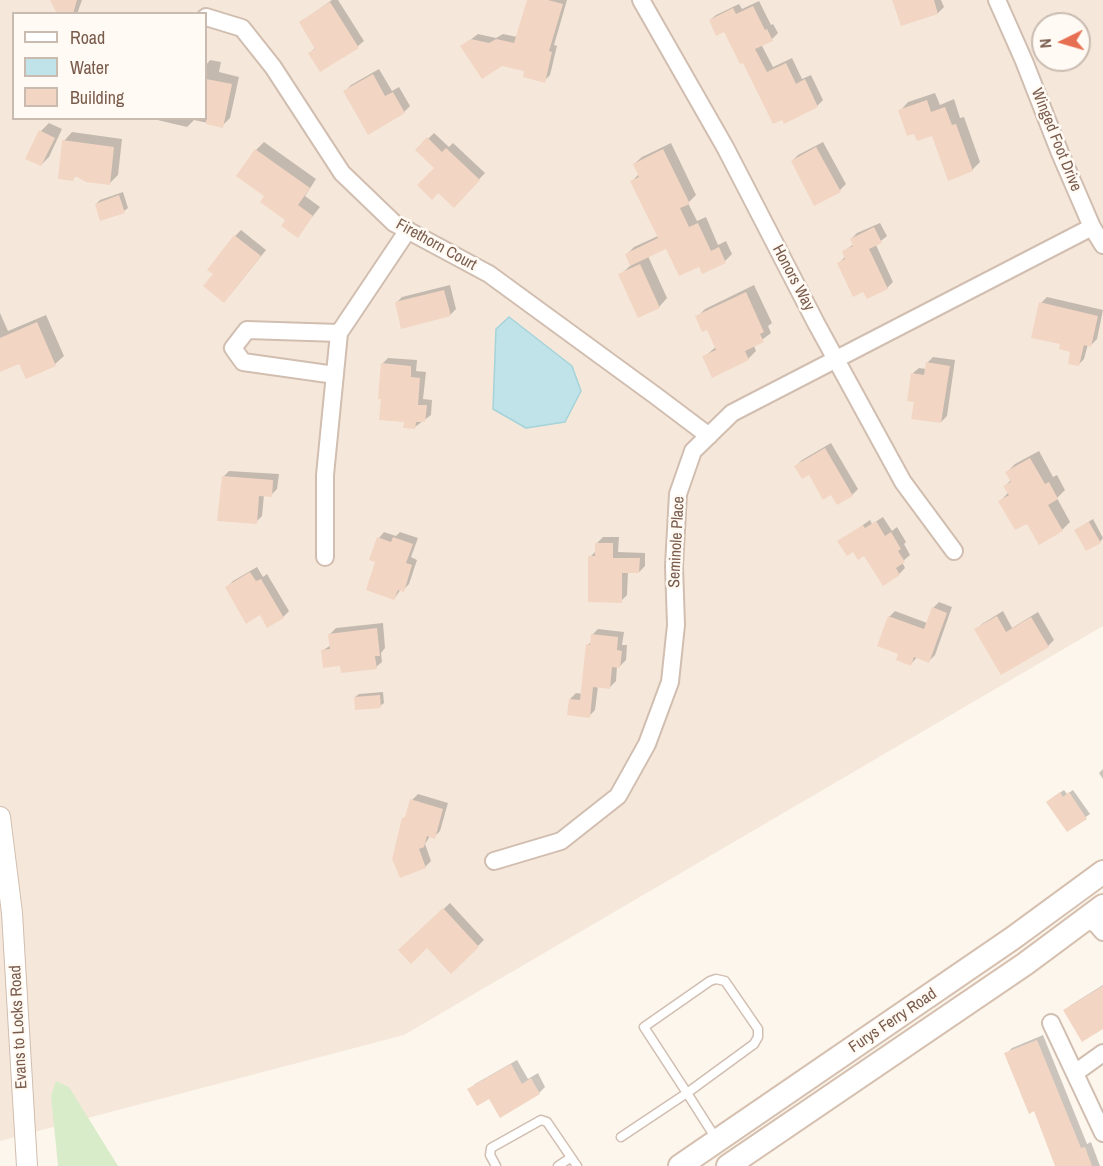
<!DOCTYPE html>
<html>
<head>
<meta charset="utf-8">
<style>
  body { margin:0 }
  #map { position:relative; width:1103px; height:1166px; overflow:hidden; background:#fdf6ec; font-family:"Archivo Narrow",sans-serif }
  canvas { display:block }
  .legend { position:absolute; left:12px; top:12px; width:195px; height:108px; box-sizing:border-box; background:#fffaf3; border:2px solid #cabbb1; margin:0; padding:8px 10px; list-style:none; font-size:18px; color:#7a5c4d }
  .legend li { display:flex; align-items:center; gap:12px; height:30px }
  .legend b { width:30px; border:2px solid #cabbb1 }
  .north { position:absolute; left:1031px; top:12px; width:60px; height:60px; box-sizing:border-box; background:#fffaf3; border:2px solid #cabbb1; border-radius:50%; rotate:265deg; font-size:16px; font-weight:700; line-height:24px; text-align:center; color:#7a5c4d }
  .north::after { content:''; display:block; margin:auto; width:21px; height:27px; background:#e76f51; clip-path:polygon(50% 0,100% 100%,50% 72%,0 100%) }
</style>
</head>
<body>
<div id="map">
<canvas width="1103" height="1166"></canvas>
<ul class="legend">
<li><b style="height:8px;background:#fff"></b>Road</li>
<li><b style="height:16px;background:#bfe3e8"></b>Water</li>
<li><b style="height:16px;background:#f3d5c3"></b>Building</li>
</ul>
<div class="north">N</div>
</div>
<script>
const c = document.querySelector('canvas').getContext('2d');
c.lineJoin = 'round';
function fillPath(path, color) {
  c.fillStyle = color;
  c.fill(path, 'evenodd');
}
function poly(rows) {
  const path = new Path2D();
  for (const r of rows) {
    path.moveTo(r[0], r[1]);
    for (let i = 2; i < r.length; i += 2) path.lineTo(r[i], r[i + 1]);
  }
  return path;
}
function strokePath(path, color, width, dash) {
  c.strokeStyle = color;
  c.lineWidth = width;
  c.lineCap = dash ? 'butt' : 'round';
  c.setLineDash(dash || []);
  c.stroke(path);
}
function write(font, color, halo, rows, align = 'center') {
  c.font = font + ' "Archivo Narrow",sans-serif';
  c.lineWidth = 5;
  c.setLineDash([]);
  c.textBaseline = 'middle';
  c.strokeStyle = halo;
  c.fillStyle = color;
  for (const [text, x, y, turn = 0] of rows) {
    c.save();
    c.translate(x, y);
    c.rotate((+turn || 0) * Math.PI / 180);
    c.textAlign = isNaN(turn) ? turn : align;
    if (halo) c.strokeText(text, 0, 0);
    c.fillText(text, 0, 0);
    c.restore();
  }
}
const residential = poly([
  [0,0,1103,0,1103,626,404,1035,0,1141],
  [14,14,206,14,206,118,14,118],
  [1043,24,1079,24,1079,60,1043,60]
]);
const green = poly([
  [56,1081,69,1087,118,1166,58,1166,51,1096]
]);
const water = poly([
  [509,317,572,366,581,391,565,422,526,428,493,409,496,329,509,317]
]);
const shadow = poly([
  [51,0,82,0,77,14,59,14],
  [332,0,338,0,364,41,358,46,310,53,316,47,301,22],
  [528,0,567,0,554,45,557,46,550,75,544,81,526,70,462,46,478,34,496,38,503,34,517,37],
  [894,0,941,0,944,7,938,13,902,25],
  [759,1,771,25,773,24,778,33,772,39,761,44,773,67,792,58,802,79,811,75,823,100,817,106,744,61,725,30,710,20,716,15,739,4,742,9],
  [210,60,221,62,219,72,239,77,230,118,222,126,194,120,187,127,149,118,206,118,206,65],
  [379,69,392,91,399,87,410,106,404,112,345,91,351,85],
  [935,93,940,105,954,99,960,118,964,117,980,162,972,170,933,134,900,111,908,102],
  [49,123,62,129,49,157,41,165,41,131],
  [72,132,122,139,118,175,110,183,77,175,72,179,64,141],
  [434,133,449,147,453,143,485,173,454,206,439,191,436,168,417,150],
  [264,142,316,179,305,196,320,207,297,236,288,220,266,196,256,150],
  [823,142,846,184,840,190,815,204,792,161,798,155],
  [671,143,696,195,688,203,697,221,706,217,718,245,726,241,732,254,725,261,699,265,667,247,648,256,667,298,659,307,620,275,631,265,627,254,634,247,658,236,632,181,639,174,634,164,642,157],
  [123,192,128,208,124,211,101,219,96,204,100,200],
  [880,223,887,236,876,245,893,282,887,288,864,290,839,263,845,257,844,251,854,244,851,239,857,233],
  [241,230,266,250,230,295,235,236],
  [450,285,456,309,450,315,396,303,402,297],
  [754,285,772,323,768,326,771,333,754,346,756,351,748,359,704,357,717,346,708,328,697,317,705,309],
  [1047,297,1103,310,1097,339,1091,345,1088,344,1084,359,1078,365,1072,351,1062,343,1041,303],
  [0,313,8,331,46,315,64,356,55,364,26,377,20,362,0,371],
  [933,357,955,360,947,416,941,422,915,401,913,373,919,368,926,369,927,363],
  [388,358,417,360,416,371,426,372,423,399,432,400,431,415,415,427,405,420,383,398,382,364],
  [831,443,858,489,852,495,831,493,810,473,796,466,802,460],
  [1039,451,1053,477,1057,475,1065,490,1057,498,1070,522,1062,530,1028,522,1000,501,1009,492,1005,486,1011,480,1007,472,1015,464],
  [229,471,279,474,277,489,271,495,264,495,262,516,256,522,223,477],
  [883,517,892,531,897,527,906,542,904,544,910,555,902,562,905,568,899,574,839,542,870,520,872,524],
  [1093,519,1103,538,1100,542,1076,530],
  [384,532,396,536,400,532,418,538,411,557,417,560,409,584,403,590,401,589,394,599,377,561,379,538],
  [603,537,619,537,618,552,645,553,645,566,639,572,628,572,627,595,621,601,590,557,597,550,597,543],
  [257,567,263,577,267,574,289,611,283,617,261,613,227,587,233,581],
  [939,602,952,607,935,655,929,661,917,657,911,664,900,653,889,617,895,611,927,623,933,608],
  [1003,611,1012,628,1038,612,1054,640,1048,646,976,630,982,624],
  [383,623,385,648,381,653,382,662,376,667,322,651,331,645,330,634,336,628],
  [598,629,624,632,622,645,627,645,626,660,620,666,617,666,616,681,610,687,598,686,595,710,589,716,570,699,576,693,583,694,588,645,591,642,592,635],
  [383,692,384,703,380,706,355,697,359,694],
  [1103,769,1103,779,1099,773],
  [1064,790,1067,794,1073,790,1090,814,1068,830,1052,798],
  [418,794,448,803,440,831,434,837,430,836,425,844,431,861,425,867,407,816,412,800],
  [450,903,484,940,451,972,427,946,400,950],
  [1103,985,1103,1028,1065,1011,1071,1005],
  [1043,1035,1087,1144,1091,1142,1100,1166,1057,1166,1035,1109,1006,1054,1012,1048],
  [517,1060,528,1079,538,1073,545,1087,539,1093,489,1097,469,1090,475,1084]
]);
const building = poly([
  [50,0,77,0,73,14,57,14],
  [527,0,548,0,563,4,549,51,552,52,545,83,523,77,524,71,502,66,482,79,460,46,471,39,489,43,496,39,514,43],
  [892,0,934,0,938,14,901,26],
  [330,2,359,48,320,72,308,53,315,49,299,22],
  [753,6,765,30,767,29,773,41,755,49,767,72,786,63,796,84,805,79,818,107,784,124,782,120,773,124,743,63,740,64,724,32,716,36,709,20,733,8,736,14],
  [373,74,385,96,393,92,405,113,368,135,343,91],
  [206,79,232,84,223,128,206,124],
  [927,100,931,112,945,107,952,125,956,124,973,171,948,181,932,136,917,141,914,134,907,136,898,110],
  [39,130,55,138,41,166,25,159],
  [427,137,442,152,446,148,480,180,454,208,438,193,432,200,417,185,434,168,415,150],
  [62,140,114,147,110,185,86,182,75,176,73,181,58,179],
  [816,147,841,192,814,206,791,161],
  [255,149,310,188,298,205,313,216,298,238,281,226,285,220,260,202,264,196,236,176],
  [663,149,690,204,680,208,689,227,698,223,711,251,719,247,726,263,702,274,699,267,679,276,666,249,630,266,625,254,658,238,630,181,639,177,633,164],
  [119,195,125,213,100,221,95,204],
  [874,227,882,243,869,249,888,289,867,299,863,292,853,297,837,263,845,259,842,251,853,246,850,239],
  [234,235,261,256,224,303,203,286,213,274,207,270],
  [640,264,660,308,638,318,618,274],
  [444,290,451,316,401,329,395,302],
  [746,292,764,332,760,334,764,342,745,351,749,360,712,378,702,356,716,350,707,330,702,332,695,316],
  [1039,302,1098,316,1091,347,1084,345,1079,366,1068,364,1070,352,1059,349,1060,344,1031,338],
  [37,322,56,366,26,379,19,364,0,372,0,338],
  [926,362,950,366,941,423,911,419,914,402,907,401,911,373,924,375],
  [381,363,411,366,411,377,420,378,418,405,427,405,425,422,416,422,415,429,403,428,404,422,379,420,381,399,378,399],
  [825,448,853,496,837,505,831,495,823,500,809,475,802,479,794,466],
  [1030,458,1045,484,1049,482,1058,499,1048,505,1063,531,1039,545,1027,524,1015,530,998,501,1009,495,1003,486,1011,482,1005,472],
  [222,476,273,480,272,497,259,496,257,524,217,521],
  [876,521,885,536,891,532,901,549,898,551,905,562,896,568,900,575,883,586,864,556,858,560,853,552,847,556,837,541,863,525,865,528],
  [1089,522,1101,543,1086,551,1074,530],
  [377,537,391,542,393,537,413,544,406,563,412,565,404,592,398,590,394,600,366,590,375,562,369,560],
  [595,543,613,543,613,558,640,558,639,573,622,573,622,603,588,602,588,556,595,556],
  [250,572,256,581,261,579,284,618,267,628,260,615,246,624,225,587],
  [932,607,947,613,929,663,914,657,911,666,896,660,898,654,877,646,888,616,924,629],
  [997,616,1006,632,1031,617,1049,647,1001,675,974,629],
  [377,628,380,656,375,656,377,669,341,673,340,666,323,668,321,650,330,649,328,634],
  [591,634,618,637,617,650,622,651,620,668,612,667,610,689,593,687,590,718,567,715,569,699,580,700,586,644,590,645],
  [380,695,381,708,355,710,354,697],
  [1060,792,1063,797,1069,792,1087,819,1067,832,1046,802],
  [410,799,443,809,435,839,427,836,424,847,419,849,426,868,400,878,392,859,402,818,405,817],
  [443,908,479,947,451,974,427,948,411,964,398,950],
  [1103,986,1103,1029,1082,1042,1063,1010],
  [1037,1040,1081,1148,1085,1147,1092,1166,1055,1166,1034,1111,1029,1114,1004,1053],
  [511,1064,522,1084,531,1078,540,1094,500,1118,489,1099,477,1106,467,1089]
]);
const service = poly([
  [621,1137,687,1093,754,1044,758,1037,758,1029,725,981,716,979,710,981,644,1027,687,1093,708,1126,717,1140],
  [496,1166,490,1155,491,1148,541,1120,547,1122,577,1166],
  [558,1166,570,1158]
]);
const minor = poly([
  [641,0,725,147,816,323,903,482,954,551],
  [997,0,1024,61,1060,153,1092,227,1103,245],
  [206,17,242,28,273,67,342,173,394,223,489,274,656,396,709,436],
  [335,375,243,362,233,348,247,330,339,333],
  [325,557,325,475,339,333,408,230],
  [494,861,561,841,618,796,647,744,670,682,676,625,674,566,678,494,693,451,732,413,1092,227],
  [1086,918,1097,925,1103,932],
  [1051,1023,1103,1133],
  [1075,1073,1103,1053]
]);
const tertiary = poly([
  [0,817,12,913,27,1166]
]);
const secondary = poly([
  [680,1166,1013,938,1103,872],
  [728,1166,1025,964,1103,906]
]);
const streetNames = [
  ["Winged Foot Drive",1056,140,68],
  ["Firethorn Court",436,245,29],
  ["Honors Way",793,278,62],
  ["Seminole Place",677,542,-87],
  ["Furys Ferry Road",893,1021,-34],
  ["Evans to Locks Road",19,1027,-93]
];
fillPath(residential, '#f5e8da');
fillPath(green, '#d8ecc9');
fillPath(water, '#bfe3e8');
strokePath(water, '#a5d3da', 1.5);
fillPath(shadow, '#0003');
fillPath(building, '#f3d5c3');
strokePath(service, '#d1beb0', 11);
strokePath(minor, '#d1beb0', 20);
strokePath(tertiary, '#d1beb0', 22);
strokePath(secondary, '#d6c0b0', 26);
strokePath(service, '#fff', 8);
strokePath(minor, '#fff', 16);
strokePath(tertiary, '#fff', 20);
strokePath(secondary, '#fff', 22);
write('16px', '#7a5c4d', '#fffaf3', streetNames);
</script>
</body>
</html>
